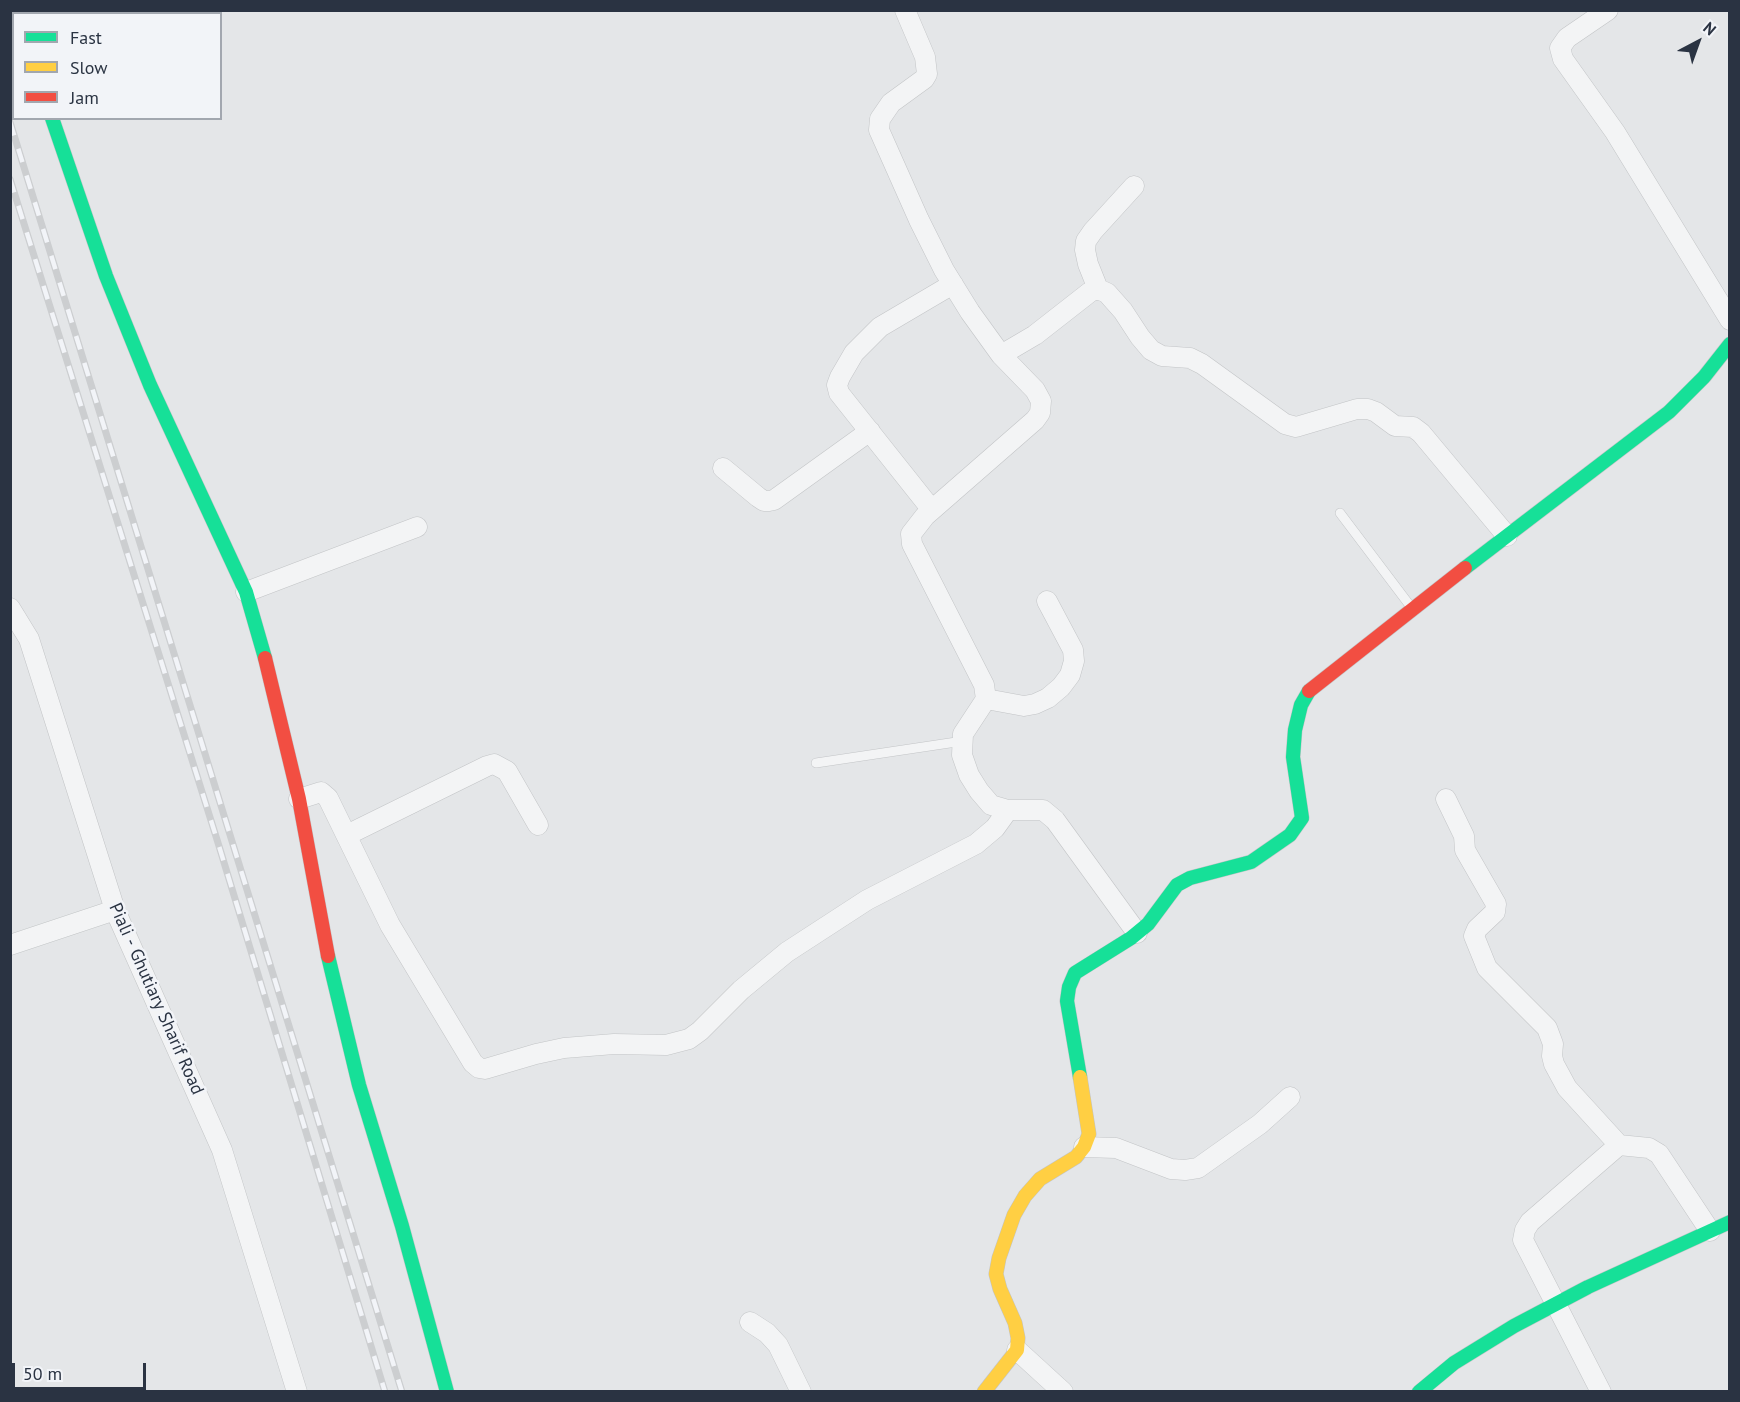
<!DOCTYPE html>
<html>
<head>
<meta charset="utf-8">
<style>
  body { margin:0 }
  #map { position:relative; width:1740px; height:1402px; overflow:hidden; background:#e4e6e8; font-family:"PT Sans",sans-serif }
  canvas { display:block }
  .frame { position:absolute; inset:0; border:12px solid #2a3342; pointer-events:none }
  .legend { position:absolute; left:12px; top:12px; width:210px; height:108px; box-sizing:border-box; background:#f2f4f8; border:2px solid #a2a7af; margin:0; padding:8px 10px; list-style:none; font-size:18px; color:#2a3342 }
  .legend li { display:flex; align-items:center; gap:12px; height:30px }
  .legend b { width:30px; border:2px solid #a2a7af }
  .north { position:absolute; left:1668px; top:12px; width:60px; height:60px; -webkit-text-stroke:4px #f2f4f8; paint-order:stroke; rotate:41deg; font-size:16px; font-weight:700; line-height:24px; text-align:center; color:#2a3342 }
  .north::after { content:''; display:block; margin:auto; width:21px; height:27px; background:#2a3342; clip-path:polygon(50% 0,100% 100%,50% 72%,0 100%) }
  .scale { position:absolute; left:12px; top:1363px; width:134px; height:27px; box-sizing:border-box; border:3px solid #2a3342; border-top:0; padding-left:8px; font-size:18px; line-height:21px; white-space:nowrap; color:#2a3342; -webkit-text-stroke:4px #f2f4f8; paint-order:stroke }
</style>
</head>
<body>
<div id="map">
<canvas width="1740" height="1402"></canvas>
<div class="frame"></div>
<ul class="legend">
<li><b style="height:8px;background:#16e098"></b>Fast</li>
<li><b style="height:8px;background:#ffcf43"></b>Slow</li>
<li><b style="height:8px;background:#f24e42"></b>Jam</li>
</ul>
<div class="north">N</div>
<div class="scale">50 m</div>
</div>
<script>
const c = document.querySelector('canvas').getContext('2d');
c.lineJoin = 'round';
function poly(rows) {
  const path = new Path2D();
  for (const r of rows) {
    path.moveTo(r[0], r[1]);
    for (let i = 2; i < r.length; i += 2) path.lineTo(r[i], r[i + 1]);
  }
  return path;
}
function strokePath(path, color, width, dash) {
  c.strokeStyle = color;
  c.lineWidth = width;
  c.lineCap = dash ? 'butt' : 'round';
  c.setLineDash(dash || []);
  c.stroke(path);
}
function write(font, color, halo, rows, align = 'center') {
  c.font = font + ' "PT Sans",sans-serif';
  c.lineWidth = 5;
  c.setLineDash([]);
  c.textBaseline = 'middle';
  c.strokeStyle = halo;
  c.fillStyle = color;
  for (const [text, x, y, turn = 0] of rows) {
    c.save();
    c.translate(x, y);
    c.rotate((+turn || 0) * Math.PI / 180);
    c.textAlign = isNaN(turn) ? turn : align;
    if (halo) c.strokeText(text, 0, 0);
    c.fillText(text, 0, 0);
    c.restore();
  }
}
const lane = poly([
  [1340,513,1411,607],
  [816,763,963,741]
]);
const street = poly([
  [18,10,19,14],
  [905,10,925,57,927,74,924,79,891,103,880,119,879,130,919,220,944,270,970,312,1001,355,1035,390,1041,401,1040,413,1035,420,925,516,911,534,912,544,984,685,986,699,963,734,962,755,969,775,979,791,991,805,1008,810,1043,810,1055,820,1137,933],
  [1608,10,1567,38,1560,48,1563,59,1615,132,1730,320],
  [1098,289,1088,264,1085,250,1086,241,1093,231,1134,186],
  [1001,355,1035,335,1090,292,1098,289,1107,293,1123,311,1140,337,1151,350,1162,356,1190,358,1202,364,1285,424,1296,427,1357,409,1368,409,1376,412,1395,426,1413,427,1421,433,1507,536],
  [723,468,758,497,764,501,769,501,774,500,870,431],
  [932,510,839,393,837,385,840,377,854,353,880,327,953,284],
  [246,592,417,527],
  [10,608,29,639,115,910,222,1150,297,1392],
  [986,699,1024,706,1035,704,1048,698,1061,687,1070,675,1074,661,1073,650,1047,601],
  [299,799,321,792,328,798,390,925,473,1063,479,1068,485,1069,536,1054,564,1048,614,1044,666,1045,689,1039,700,1031,741,990,787,952,867,900,976,844,995,828,1008,810],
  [1446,799,1464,836,1465,850,1496,904,1495,912,1477,929,1474,936,1487,968,1547,1028,1553,1044,1552,1056,1554,1064,1567,1088,1619,1145,1649,1148,1659,1154,1710,1231],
  [347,835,487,766,494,764,507,771,538,825],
  [10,945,115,910],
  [1084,1147,1116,1148,1171,1169,1185,1170,1198,1168,1260,1124,1290,1097],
  [750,1322,767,1333,778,1345,801,1392],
  [1017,1350,1063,1392],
  [1601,1392,1523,1240,1525,1230,1530,1222,1619,1145]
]);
const fast = poly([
  [52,118,106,276,150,385,246,592,265,658],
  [1465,568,1669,412,1704,377,1730,344],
  [328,956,359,1085,402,1226,447,1392],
  [1080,1077,1067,1001,1069,987,1075,973,1131,938,1148,924,1177,885,1190,878,1251,862,1290,835,1302,818,1293,757,1295,730,1301,705,1309,691],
  [1419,1392,1454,1363,1514,1326,1588,1287,1730,1222]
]);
const slow = poly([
  [984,1392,1017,1350,1018,1338,1015,1323,1000,1289,996,1274,999,1258,1014,1215,1025,1196,1040,1179,1076,1157,1084,1147,1089,1134,1080,1077]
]);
const jam = poly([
  [265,658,299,799,328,956],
  [1309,691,1465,568]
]);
const rail = poly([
  [10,122,402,1392],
  [10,179,219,846,385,1392]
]);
const streetNames = [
  ["Piali - Ghutiary Sharif Road",156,999,66]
];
strokePath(lane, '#c2c4c6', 10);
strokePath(street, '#c2c4c6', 21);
strokePath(fast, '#c2c4c6', 15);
strokePath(slow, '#c2c4c6', 15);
strokePath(jam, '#c2c4c6', 15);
strokePath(lane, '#f3f4f5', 9);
strokePath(street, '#f3f4f5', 20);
strokePath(fast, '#16e098', 14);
strokePath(slow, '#ffcf43', 14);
strokePath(jam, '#f24e42', 14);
strokePath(rail, '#ccced0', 7);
strokePath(rail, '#f2f4f8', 4.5, [14]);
write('18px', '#2a3342', '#f2f4f8', streetNames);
</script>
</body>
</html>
